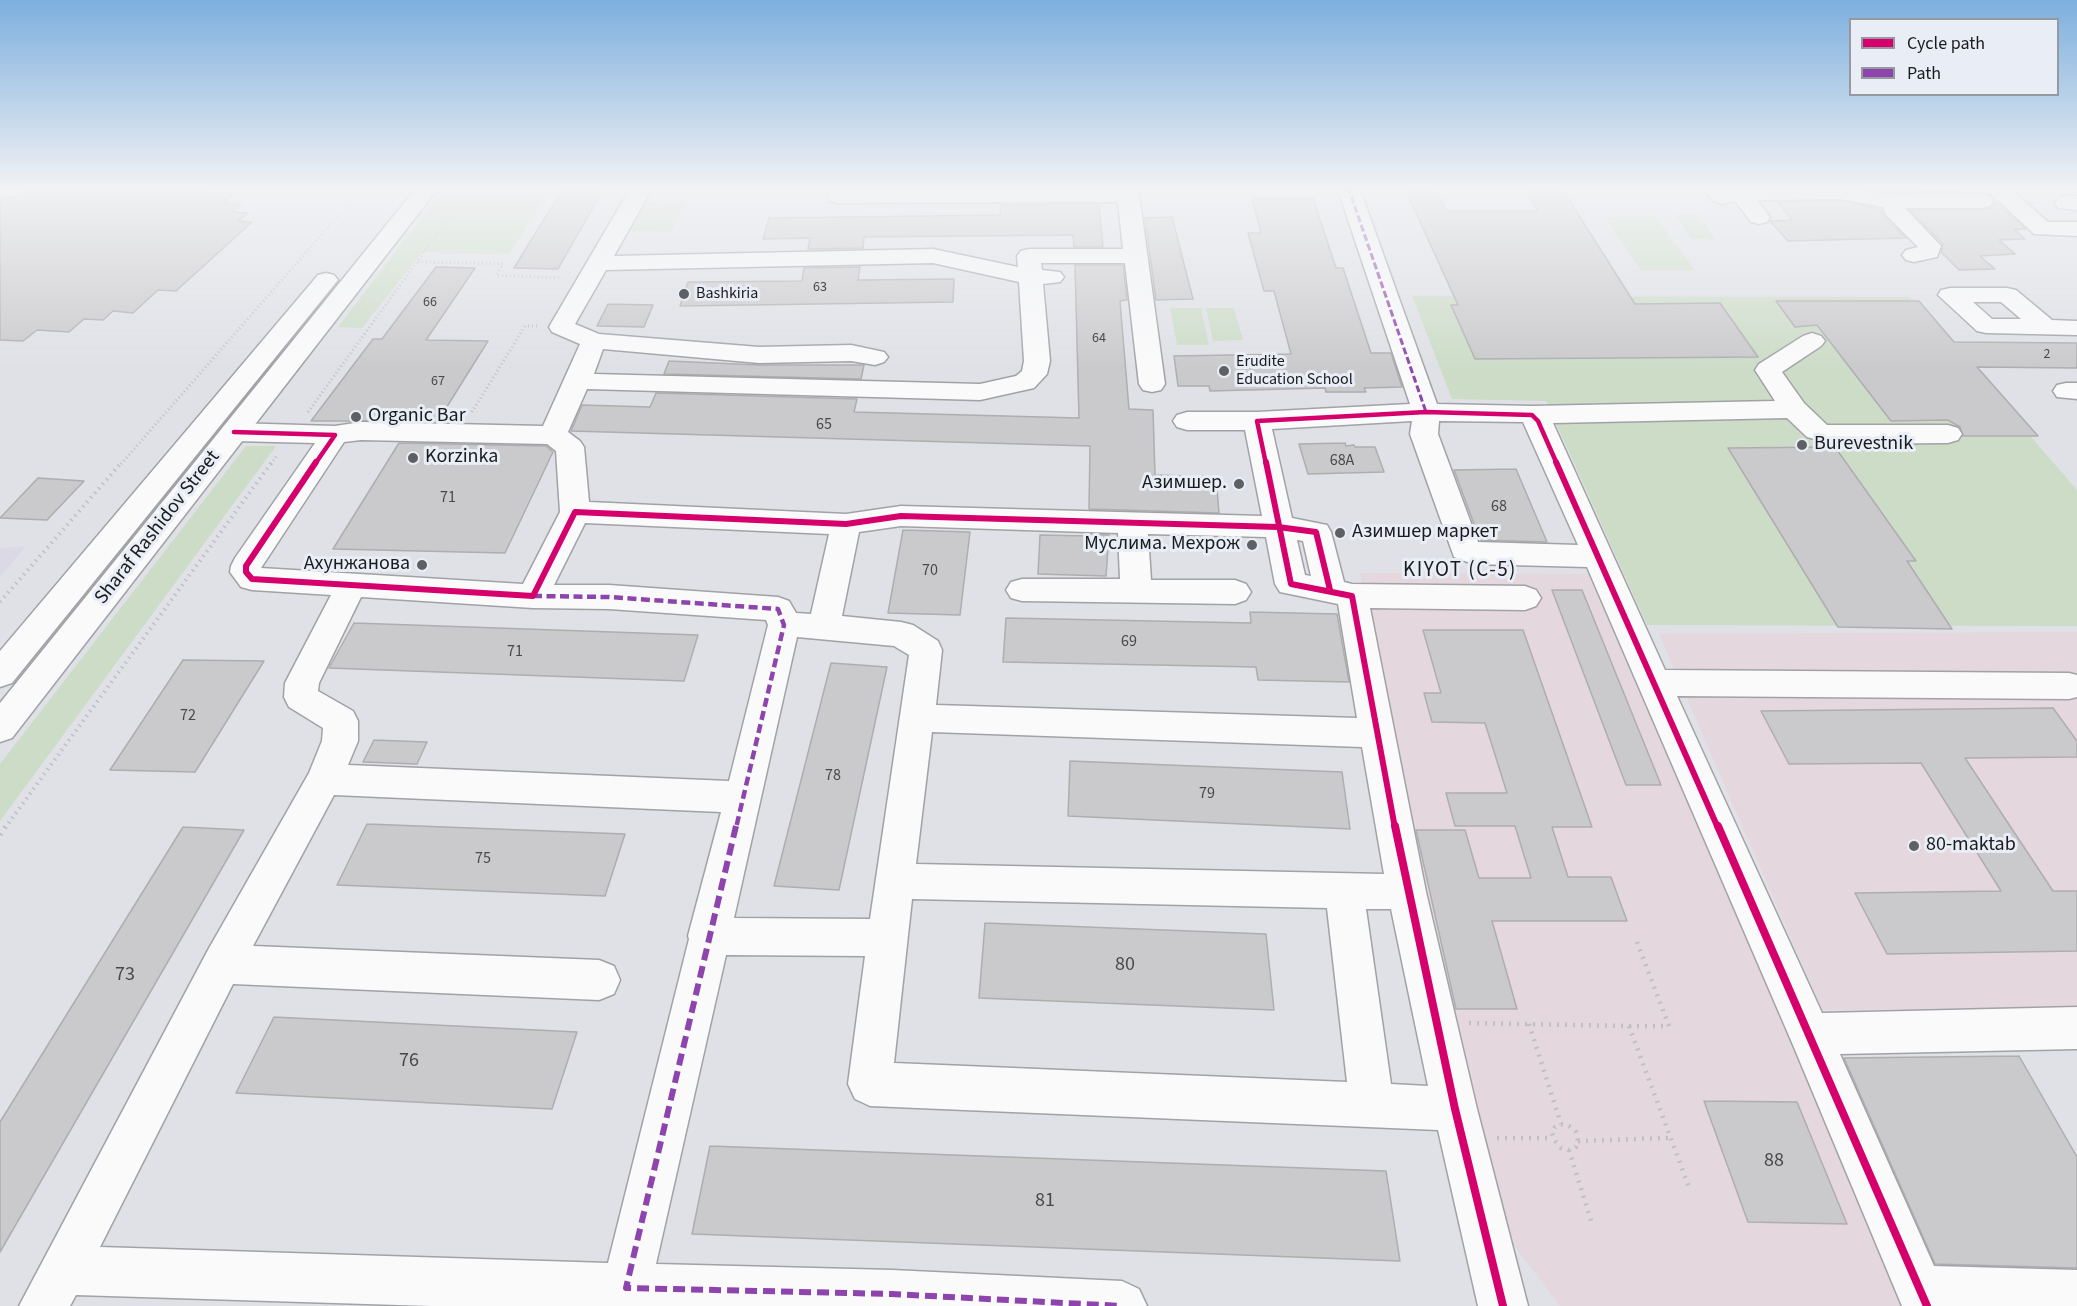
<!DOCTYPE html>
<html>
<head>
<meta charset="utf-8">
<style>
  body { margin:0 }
  #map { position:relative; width:2077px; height:1306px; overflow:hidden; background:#dfe1e6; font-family:"Source Sans 3",sans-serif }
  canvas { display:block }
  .legend { position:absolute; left:1849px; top:18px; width:210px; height:78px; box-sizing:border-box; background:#e9edf6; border:2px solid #9699a0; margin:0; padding:8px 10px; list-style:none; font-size:18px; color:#1a1b1e }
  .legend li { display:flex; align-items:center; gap:12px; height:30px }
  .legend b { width:30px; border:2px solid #9699a0 }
</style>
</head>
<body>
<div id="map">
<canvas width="2077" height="1306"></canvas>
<ul class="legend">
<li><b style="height:8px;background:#d6006c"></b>Cycle path</li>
<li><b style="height:8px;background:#8e44ad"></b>Path</li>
</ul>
</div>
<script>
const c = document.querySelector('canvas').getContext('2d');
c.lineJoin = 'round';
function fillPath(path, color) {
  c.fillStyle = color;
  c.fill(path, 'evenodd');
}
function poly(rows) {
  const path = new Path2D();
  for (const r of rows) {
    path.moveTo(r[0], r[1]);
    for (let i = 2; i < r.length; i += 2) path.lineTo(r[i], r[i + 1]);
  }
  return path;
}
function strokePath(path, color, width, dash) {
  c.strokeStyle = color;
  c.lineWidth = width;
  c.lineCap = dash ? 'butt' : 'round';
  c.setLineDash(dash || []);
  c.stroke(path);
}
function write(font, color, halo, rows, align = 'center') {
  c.font = font + ' "Source Sans 3",sans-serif';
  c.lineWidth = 6;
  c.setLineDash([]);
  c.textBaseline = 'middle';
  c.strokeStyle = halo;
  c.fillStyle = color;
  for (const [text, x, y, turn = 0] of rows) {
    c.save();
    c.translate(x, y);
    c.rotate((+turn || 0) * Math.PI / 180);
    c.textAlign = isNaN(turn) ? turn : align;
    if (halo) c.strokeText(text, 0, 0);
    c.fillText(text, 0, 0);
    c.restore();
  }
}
const commercial = poly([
  [26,546,0,577,0,548]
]);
const education = poly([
  [1360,573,1590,574,1906,1306,1560,1306,1499,1226,1476,1139],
  [2077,632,2077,1009,1822,1010,1659,634]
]);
const green = poly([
  [445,187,552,187,509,254,422,252,362,328,338,327],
  [646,202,685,203,671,232,631,231],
  [1674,214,1697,214,1715,239,1691,239],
  [1655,216,1695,270,1641,270,1605,217],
  [1412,296,1910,297,2077,490,2077,626,1647,625,1546,401,1452,399],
  [1170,308,1201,308,1209,345,1177,345],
  [1206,308,1234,308,1243,340,1213,341],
  [246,446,276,446,0,821,0,764]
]);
const building = poly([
  [50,187,211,187,205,192,233,194,223,203,241,204,232,212,248,213,238,221,252,222,176,291,158,290,133,313,113,311,103,320,84,319,69,332,37,330,23,341,0,340,0,196,18,197,30,189,46,190,50,187],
  [564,187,605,187,558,269,514,268,564,187],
  [1404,187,1434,187,1447,211,1538,211,1523,187,1561,187,1635,304,1720,303,1758,357,1475,359,1451,305,1458,305,1404,187],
  [1864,187,1958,187,1964,192,1893,193,1864,187],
  [1252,198,1313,198,1336,268,1343,268,1371,353,1391,353,1402,387,1364,388,1366,392,1326,392,1325,388,1210,391,1209,386,1178,386,1174,356,1291,354,1274,291,1264,291,1248,233,1261,233,1252,198],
  [1841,201,1881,209,1884,217,1906,238,1788,241,1770,221,1792,220,1778,202,1841,201],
  [1995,202,2026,229,2014,229,2025,239,1999,240,2015,254,1980,256,1995,269,1959,270,1941,252,1943,244,1910,210,1982,210,1991,208,1995,202],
  [1099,204,1103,247,1074,247,1073,235,864,237,863,248,808,249,810,238,763,239,769,218,1000,215,1001,205,1099,204],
  [1172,217,1193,299,1156,300,1145,218,1172,217],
  [1075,265,1123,265,1127,300,1120,301,1129,409,1153,410,1155,475,1216,477,1219,513,1089,509,1090,446,571,431,582,405,650,407,656,393,857,399,854,412,1079,418,1075,265],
  [436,267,475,268,426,340,488,341,438,421,311,421,373,339,382,339,436,267],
  [860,267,858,280,954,279,953,302,680,306,688,282,802,281,804,268,860,267],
  [1776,301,1919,301,1954,342,2077,343,2077,368,1977,367,2038,436,1963,436,1960,427,1948,420,1891,421,1817,325,1795,327,1776,301],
  [608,304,653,305,644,327,597,326,608,304],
  [669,361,759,365,864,365,861,379,664,374,669,361],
  [399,443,546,446,553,452,505,553,333,549,399,443],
  [1345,443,1346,446,1354,445,1355,447,1375,447,1384,472,1308,474,1299,444,1345,443],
  [1835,447,1916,561,1907,561,1952,629,1838,627,1728,448,1835,447],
  [1516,469,1547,542,1480,540,1454,470,1516,469],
  [38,478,84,481,47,520,0,518,38,478],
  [903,530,970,532,960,615,888,613,903,530],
  [1089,534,1109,535,1106,576,1038,574,1040,535,1089,536,1089,534],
  [1552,590,1582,590,1661,785,1626,785,1552,590],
  [1250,612,1337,614,1349,682,1258,680,1256,667,1003,662,1006,618,1251,623,1250,612],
  [354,623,698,635,684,681,329,668,354,623],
  [1423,630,1523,630,1592,827,1552,827,1568,877,1611,877,1627,921,1492,921,1517,1009,1456,1009,1416,830,1465,830,1479,878,1531,878,1515,826,1455,826,1446,793,1507,793,1485,723,1432,722,1424,693,1441,693,1423,630],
  [183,660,264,661,195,772,110,770,183,660],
  [831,663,887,667,839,890,774,886,831,663],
  [2053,708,2077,741,2077,757,1965,758,2053,891,2077,891,2077,951,1887,954,1855,893,2001,891,1921,763,1789,764,1761,711,2053,708],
  [374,740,427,742,417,764,363,762,374,740],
  [1070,761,1342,772,1350,829,1068,816,1070,761],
  [367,824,625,834,605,896,337,885,367,824],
  [183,827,244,830,0,1252,0,1122,183,827],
  [985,923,1266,934,1274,1010,979,998,985,923],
  [274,1017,577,1032,552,1109,236,1093,274,1017],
  [2019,1056,2077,1157,2077,1268,1935,1264,1844,1058,2019,1056],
  [1704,1101,1797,1102,1847,1224,1748,1222,1704,1101],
  [710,1146,1386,1171,1400,1261,692,1234,710,1146]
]);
const pathFar2 = poly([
  [418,262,503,264,496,275,562,278],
  [308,412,471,187],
  [472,412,525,326,540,326],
  [121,464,363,187],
  [271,464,277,455]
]);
const pathFar1 = poly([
  [0,602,122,462],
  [5,828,272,462]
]);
const path = poly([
  [0,835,6,826],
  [1469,1023,1629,1026,1690,1190],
  [1529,1024,1561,1124],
  [1629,1026,1669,1026,1637,942],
  [1561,1124,1569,1126,1576,1132,1578,1141,1576,1147,1569,1150,1561,1148,1555,1141,1552,1133,1555,1127,1561,1124],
  [1497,1138,1553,1138],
  [1578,1141,1668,1138],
  [1569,1150,1592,1224]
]);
const minor = poly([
  [631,187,653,187,614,256,933,249,1018,267,1017,256,1021,251,1029,249,1123,249,1118,202,838,203,830,201,827,196,830,191,838,189,1138,187,1165,384,1161,390,1152,392,1143,390,1139,384,1125,263,1041,263,1042,270,1060,272,1064,277,1060,282,1043,284,1050,361,1047,374,1034,388,980,400,587,389,568,432,580,441,584,447,589,502,846,514,901,506,1262,516,1245,430,1187,430,1177,427,1173,421,1177,415,1187,412,1257,412,1410,404,1337,187,1359,187,1437,404,1532,406,1775,401,1755,370,1759,364,1803,336,1812,333,1821,336,1825,341,1821,346,1782,372,1804,403,1827,425,1948,425,1958,428,1962,434,1958,440,1948,443,1832,444,1807,437,1787,418,1553,423,1665,670,2069,673,2077,675,2077,697,2069,699,1677,696,1822,1013,2077,1007,2077,1049,1840,1054,1934,1266,2077,1270,2077,1306,1902,1306,1793,1045,1587,567,1473,564,1454,557,1410,434,1412,421,1272,429,1292,518,1327,525,1331,532,1344,582,1352,584,1525,586,1536,590,1541,598,1536,606,1525,610,1370,608,1426,892,1477,1109,1528,1306,1478,1306,1438,1130,870,1106,855,1099,848,1084,865,956,726,955,656,1264,892,1270,1122,1281,1139,1289,1147,1306,431,1306,76,1295,70,1306,19,1306,208,950,309,773,322,741,323,728,289,707,284,697,285,683,331,595,252,590,241,587,230,572,231,566,235,558,315,443,234,441,224,438,220,432,224,426,234,423,335,426,361,422,543,426,580,344,552,332,549,327,631,187],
  [933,263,1019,282,1024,361,1022,371,1016,376,980,384,594,374,603,349,759,363,851,361,875,365,884,362,888,357,884,352,851,345,759,347,599,334,575,324,606,270,933,263],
  [1439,421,1523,422,1578,545,1478,542,1438,434,1439,421],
  [361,440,547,444,556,451,560,512,523,584,261,568,344,442,361,440],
  [585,523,829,534,811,614,796,613,789,601,778,597,609,585,554,585,585,523],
  [901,526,1118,533,1120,579,1022,579,1011,582,1006,590,1011,598,1022,601,1235,604,1246,600,1251,592,1246,584,1235,580,1151,580,1148,534,1266,537,1275,584,1280,592,1338,604,1357,718,936,705,942,650,938,641,913,625,901,622,842,616,859,532,901,526],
  [1297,540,1303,541,1311,576,1305,575,1297,540],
  [361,597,533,608,609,609,766,620,768,625,729,781,348,765,358,741,358,721,353,711,318,691,319,683,361,597],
  [797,637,894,646,909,655,870,919,734,918,797,637],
  [932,732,1362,747,1384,874,916,864,932,732],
  [334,795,721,812,688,936,689,939,608,1263,100,1247,233,984,599,1000,614,994,620,980,614,966,599,960,253,946,334,795],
  [912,899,1327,908,1347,1082,894,1063,912,899],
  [1366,909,1391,909,1428,1086,1391,1084,1366,909],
  [1700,187,1723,187,1727,190,1740,187,1861,187,1865,191,1893,195,1982,194,1990,196,1993,201,1990,206,1982,208,1905,208,1941,246,1937,257,1914,262,1906,260,1902,255,1906,250,1918,247,1886,215,1883,207,1841,199,1757,200,1770,217,1767,222,1759,224,1751,222,1735,201,1722,204,1714,202,1700,187],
  [1984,187,2008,187,2048,222,2077,222,2077,236,2034,234,1984,187],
  [2066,196,2077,196,2077,210,2058,208,2055,203,2058,198,2066,196],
  [1950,288,2007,288,2016,290,2052,320,2077,321,2077,335,1986,333,1977,331,1938,295,1941,290,1950,288],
  [1973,302,2001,302,2021,319,1992,319,1973,302],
  [2066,383,2077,383,2077,399,2057,397,2053,391,2057,385,2066,383]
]);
const major = poly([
  [417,187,439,187,12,738,0,742,0,703,417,187],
  [326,273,334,275,338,280,334,285,12,683,0,687,0,651,318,275,326,273]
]);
const quietFar2 = poly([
  [1348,187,1426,412]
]);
const quietFar1 = poly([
  [533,596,609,597,778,609,784,625,736,828]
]);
const quiet = poly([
  [736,826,626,1288,892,1294,1122,1306]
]);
const cyclewayFar2 = poly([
  [234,432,335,435,315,464],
  [1266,464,1257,421,1426,412,1532,415,1538,421,1557,464]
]);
const cyclewayFar1 = poly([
  [316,462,246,566,246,572,252,579,533,596,575,512,846,524,901,516,1278,527,1316,532,1330,590],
  [1266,462,1291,584,1352,596,1395,828],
  [1556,462,1718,828]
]);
const cycleway = poly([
  [1395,826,1455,1109,1503,1306],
  [1718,826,1927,1306]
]);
const markers = [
  [684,294,6,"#5f6064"],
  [1224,371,6,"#5f6064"],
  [356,417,6,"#5f6064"],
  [1802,445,6,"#5f6064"],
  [413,458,6,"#5f6064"],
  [1239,484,6,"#5f6064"],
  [1340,533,6,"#5f6064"],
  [1252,545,6,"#5f6064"],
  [422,565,6,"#5f6064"],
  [1914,846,6,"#5f6064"]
];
const farNumbernames = [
  ["63",820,288],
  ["66",430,303],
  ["64",1099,339],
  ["2",2047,355],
  ["67",438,382]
];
const farPoinames = [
  ["Bashkiria",696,294],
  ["Erudite",1236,362],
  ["Education School",1236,380]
];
const numberNames = [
  ["65",824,425],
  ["68А",1342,461],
  ["71",448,498],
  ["68",1499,507],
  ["70",930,571],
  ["69",1129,642],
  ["71",515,652],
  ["72",188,716],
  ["78",833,776],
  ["79",1207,794],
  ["75",483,859]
];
const poiNames = [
  ["Organic Bar",368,417],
  ["Burevestnik",1814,445],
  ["Korzinka",425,458],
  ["Азимшер.",1227,484,"right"],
  ["Азимшер маркет",1352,533],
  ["Муслима. Мехрож",1240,545,"right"],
  ["Ахунжанова",410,565,"right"],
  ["80-maktab",1926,846]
];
const streetNames = [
  ["Sharaf Rashidov Street",158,528,-52]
];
const nearNumbernames = [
  ["80",1125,966],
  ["73",125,976],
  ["76",409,1062],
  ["88",1774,1162],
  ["81",1045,1202]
];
const neighbourhoodNames = [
  ["KIYOT (C-5)",1460,571]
];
fillPath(commercial, '#dcd9e7');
fillPath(education, '#e4d7dd');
fillPath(green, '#ccdcc7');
fillPath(building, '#cac9cc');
strokePath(building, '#aeadb0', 1.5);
strokePath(minor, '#a1a2a6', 3);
strokePath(major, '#a1a2a6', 3);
strokePath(pathFar2, '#bec0c2', 3, [1, 3]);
strokePath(pathFar1, '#bec0c2', 4, [1.5, 4.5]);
strokePath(path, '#bec0c2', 4.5, [2, 6]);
fillPath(minor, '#fafafb');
fillPath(major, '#fafafb');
strokePath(quietFar2, '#8e44ad', 3, [7, 3]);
strokePath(quietFar1, '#8e44ad', 4.5, [9, 4.5]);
strokePath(quiet, '#8e44ad', 6, [12, 6]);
strokePath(cyclewayFar2, '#d6006c', 4.5);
strokePath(cyclewayFar1, '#d6006c', 6);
strokePath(cycleway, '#d6006c', 8);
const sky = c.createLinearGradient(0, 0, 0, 370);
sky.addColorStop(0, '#7dafde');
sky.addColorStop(0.51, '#f1f2f4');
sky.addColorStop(1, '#f1f2f400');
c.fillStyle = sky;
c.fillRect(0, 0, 2077, 370);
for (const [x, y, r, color] of markers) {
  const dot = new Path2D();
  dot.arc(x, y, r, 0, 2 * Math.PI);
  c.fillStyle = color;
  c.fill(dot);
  strokePath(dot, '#e9edf6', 2);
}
write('14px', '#48484b', null, farNumbernames);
write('16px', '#1a1b1e', '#e9edf6', farPoinames, 'left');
write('16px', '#48484b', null, numberNames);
write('20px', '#1a1b1e', '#e9edf6', poiNames, 'left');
write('20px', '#1a1b1e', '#e9edf6', streetNames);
write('20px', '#48484b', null, nearNumbernames);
c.letterSpacing = '1.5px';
write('21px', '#1a1b1e', '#e9edf6', neighbourhoodNames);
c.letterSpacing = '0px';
</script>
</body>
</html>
